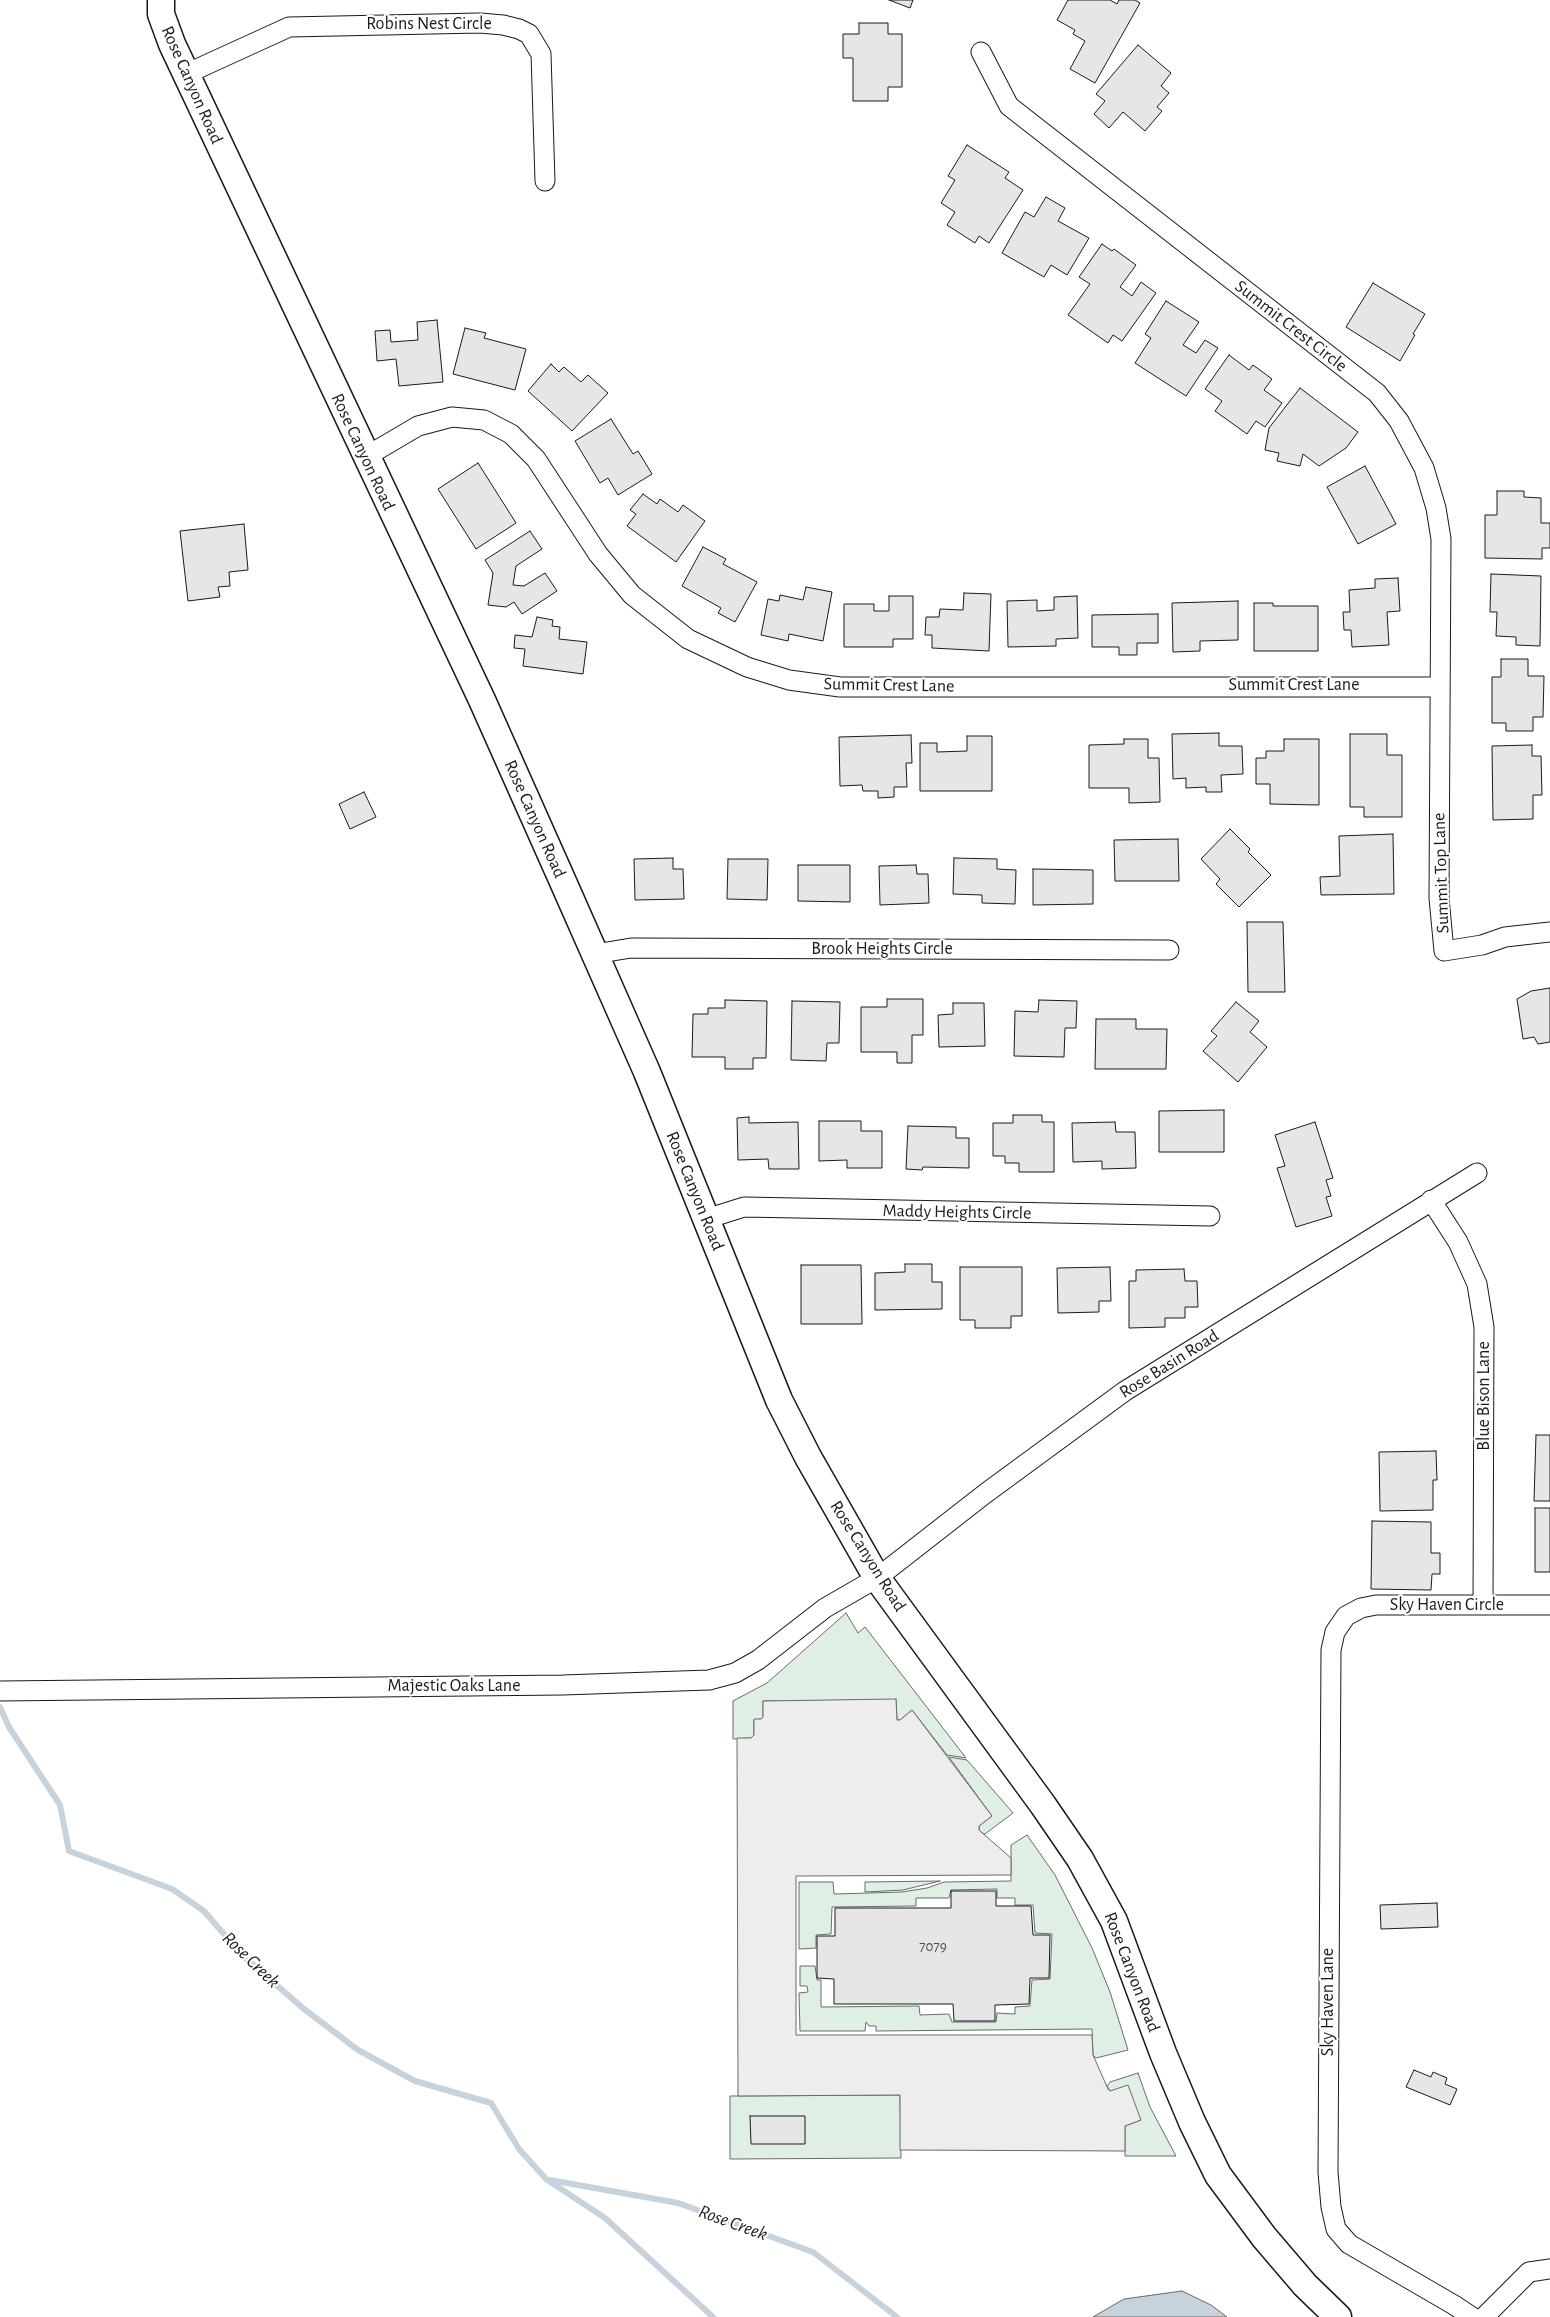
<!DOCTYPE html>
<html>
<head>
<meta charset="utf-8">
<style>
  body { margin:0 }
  canvas { display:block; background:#fff }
</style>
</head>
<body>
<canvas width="1550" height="2317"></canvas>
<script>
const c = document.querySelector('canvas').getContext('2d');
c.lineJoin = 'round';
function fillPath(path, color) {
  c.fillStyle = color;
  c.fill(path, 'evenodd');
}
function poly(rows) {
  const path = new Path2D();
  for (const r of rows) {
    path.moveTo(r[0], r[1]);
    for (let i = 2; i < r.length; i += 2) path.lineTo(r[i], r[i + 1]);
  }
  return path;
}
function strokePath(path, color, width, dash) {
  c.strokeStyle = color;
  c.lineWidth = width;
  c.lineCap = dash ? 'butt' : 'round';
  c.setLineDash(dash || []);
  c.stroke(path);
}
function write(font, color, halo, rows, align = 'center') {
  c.font = font + ' "Alegreya Sans",sans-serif';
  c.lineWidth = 4;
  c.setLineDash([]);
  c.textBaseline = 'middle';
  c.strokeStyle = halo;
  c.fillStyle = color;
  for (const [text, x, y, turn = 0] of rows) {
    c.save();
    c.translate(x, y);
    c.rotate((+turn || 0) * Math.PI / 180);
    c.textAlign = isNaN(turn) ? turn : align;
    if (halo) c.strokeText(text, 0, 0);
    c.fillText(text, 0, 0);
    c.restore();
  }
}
const green = poly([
  [846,1613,858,1633,865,1627,966,1758,947,1755,912,1710,900,1720,897,1720,896,1700,763,1701,763,1717,761,1719,754,1720,754,1735,751,1738,733,1739,733,1701,767,1683,846,1613],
  [949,1757,967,1760,1013,1813,985,1834,982,1833,979,1830,979,1826,992,1816,949,1757],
  [1027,1835,1055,1875,1092,1948,1110,1992,1128,2050,1096,2058,1093,2055,1092,2029,876,2031,876,2026,869,2026,866,2022,865,2031,800,2031,799,1993,808,1992,807,1986,800,1986,800,1966,815,1966,817,1980,821,1980,821,2007,919,2006,920,2015,949,2014,952,2022,996,2022,997,2013,1015,2014,1015,2007,1030,2006,1032,1980,1050,1979,1052,1934,1035,1933,1033,1905,1015,1905,1015,1898,997,1898,997,1889,951,1890,949,1898,916,1898,916,1906,832,1907,831,1934,816,1935,816,1948,799,1949,799,1882,833,1882,834,1894,902,1892,927,1888,944,1882,1011,1881,1011,1845,1027,1835],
  [940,1881,903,1890,865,1892,865,1882,940,1881],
  [1138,2073,1150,2107,1176,2156,1125,2156,1125,2126,1141,2120,1110,2091,1107,2086,1110,2082,1138,2073],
  [900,2095,901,2158,730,2159,730,2096,900,2095]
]);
const parking = poly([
  [896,1699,897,1720,900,1720,912,1710,992,1816,979,1826,979,1830,1011,1858,1011,1875,796,1876,796,2035,1092,2035,1093,2055,1108,2089,1110,2091,1128,2085,1141,2120,1125,2126,1125,2151,900,2150,900,2095,738,2096,737,1738,751,1738,754,1735,754,1719,761,1719,763,1717,763,1701,896,1699]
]);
const water = poly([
  [1182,2291,1211,2305,1227,2317,1093,2317,1124,2299,1182,2291]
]);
const stream = poly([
  [0,1707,9,1727,60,1805,69,1851,172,1889,204,1911,242,1955,304,2009,358,2050,415,2081,491,2103,519,2149,546,2179,605,2218,713,2317],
  [550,2180,678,2203,813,2252,897,2317]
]);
const building = poly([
  [889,0,913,0,910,8,889,0],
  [1068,0,1110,0,1117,4,1119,0,1135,0,1140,3,1095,83,1070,69,1085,41,1073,34,1075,30,1057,20,1068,0],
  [859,23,888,23,888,34,902,34,902,87,888,87,888,101,853,101,853,58,843,58,843,34,859,34,859,23],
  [1138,45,1171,73,1161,86,1169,93,1157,107,1162,111,1145,131,1123,112,1109,128,1094,114,1105,101,1096,94,1138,45],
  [967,145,1009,172,1005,178,1023,190,989,243,979,236,975,243,947,225,955,212,941,203,955,180,948,176,967,145],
  [1046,197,1065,208,1058,221,1089,238,1067,275,1051,265,1044,277,1002,253,1025,212,1034,217,1046,197],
  [1102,244,1112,251,1114,249,1136,265,1120,287,1132,296,1141,282,1156,293,1122,341,1113,335,1108,343,1068,315,1090,284,1079,277,1102,244],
  [1373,283,1425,314,1413,334,1415,335,1400,361,1346,327,1373,283],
  [1166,301,1199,322,1183,345,1196,353,1205,340,1218,348,1186,396,1135,363,1151,338,1145,334,1166,301],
  [437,320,443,382,399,386,396,359,377,361,375,331,390,330,391,342,418,340,417,322,437,320],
  [465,328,486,333,484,338,526,349,515,390,453,374,465,328],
  [1229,355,1249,370,1253,365,1272,379,1264,390,1282,403,1265,427,1256,421,1247,434,1215,411,1222,401,1205,389,1229,355],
  [551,364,559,372,564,367,581,382,588,375,608,393,572,431,528,391,551,364],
  [1300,388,1358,432,1346,448,1319,466,1303,454,1300,466,1277,461,1279,453,1265,450,1269,428,1300,388],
  [611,419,633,454,638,451,652,474,618,495,608,478,600,483,575,441,611,419],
  [478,463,516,523,476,549,438,489,478,463],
  [1365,466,1396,524,1358,544,1327,487,1365,466],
  [1497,491,1524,491,1524,497,1541,498,1541,523,1550,523,1550,548,1542,548,1542,559,1485,558,1485,515,1497,515,1497,491],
  [643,494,657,504,660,499,678,512,683,505,705,521,676,562,627,526,636,514,630,510,643,494],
  [244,524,248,570,229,572,230,586,218,587,220,597,188,601,180,531,244,524],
  [530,531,542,549,516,566,513,585,524,586,545,573,557,591,522,614,514,602,506,607,488,605,493,573,485,560,530,531],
  [703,547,726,559,723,564,757,582,735,622,718,613,721,608,682,586,703,547],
  [1491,574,1541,576,1540,646,1516,645,1516,637,1496,636,1497,612,1490,612,1491,574],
  [1398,578,1400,611,1387,612,1389,645,1352,647,1351,630,1344,630,1343,612,1350,612,1349,590,1375,588,1375,579,1398,578],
  [806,587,832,592,823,641,789,634,788,641,761,635,768,599,779,601,780,595,803,600,806,587],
  [964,593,991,594,989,651,932,648,932,635,925,635,926,617,939,617,940,609,963,610,964,593],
  [889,596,913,596,913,639,893,639,893,647,844,647,844,604,874,604,874,611,889,611,889,596],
  [1077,596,1078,638,1056,639,1056,646,1008,647,1007,601,1037,600,1037,611,1054,610,1054,597,1077,596],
  [1238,601,1238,640,1200,641,1200,651,1173,652,1172,603,1238,601],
  [1254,603,1273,603,1273,606,1318,606,1318,651,1254,651,1254,603],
  [1158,614,1158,643,1137,643,1137,655,1119,655,1119,647,1092,647,1092,615,1158,614],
  [537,617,553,620,552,626,560,627,559,639,587,642,583,674,523,666,525,649,514,648,515,635,532,637,537,617],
  [1501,659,1528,659,1528,676,1544,676,1543,717,1533,717,1533,731,1506,731,1506,723,1492,723,1492,677,1501,677,1501,659],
  [1219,733,1219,746,1242,746,1243,774,1221,775,1222,792,1206,792,1206,787,1186,788,1186,778,1173,779,1172,734,1219,733],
  [1350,734,1387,734,1387,755,1402,755,1402,817,1364,817,1364,807,1350,807,1350,734],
  [911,735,912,763,906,763,907,787,894,787,894,797,878,798,878,791,863,791,862,785,840,786,839,737,911,735],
  [967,736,992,736,992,791,920,791,920,743,937,743,937,752,967,751,967,736],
  [1124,739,1148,739,1148,758,1159,758,1160,802,1129,803,1129,788,1089,788,1089,745,1124,744,1124,739],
  [1284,739,1319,739,1319,805,1270,804,1270,784,1256,784,1256,758,1266,758,1266,751,1284,751,1284,739],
  [1532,745,1532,756,1541,756,1542,795,1533,795,1533,819,1493,820,1492,746,1532,745],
  [364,792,376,817,350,829,339,804,364,792],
  [1230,829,1250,849,1248,852,1271,875,1239,907,1216,884,1220,879,1201,859,1230,829],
  [1393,834,1394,894,1321,895,1320,877,1340,876,1339,836,1393,834],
  [1178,839,1179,881,1115,881,1114,840,1178,839],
  [673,858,673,869,683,869,684,899,635,900,634,859,673,858],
  [954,858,997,859,997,869,1016,870,1015,904,982,903,982,895,953,894,954,858],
  [728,859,768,859,767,900,727,899,728,859],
  [798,865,850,865,850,902,798,901,798,865],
  [916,865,917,874,928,874,929,903,880,905,879,866,916,865],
  [1033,869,1093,870,1093,904,1033,905,1033,869],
  [1247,922,1283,922,1285,992,1248,992,1247,922],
  [1550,988,1550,1042,1538,1044,1534,1037,1523,1039,1517,999,1531,991,1550,988],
  [887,999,923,999,923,1035,912,1035,912,1063,897,1063,897,1052,861,1052,861,1007,887,1007,887,999],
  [725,1000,767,1001,766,1058,753,1058,753,1069,725,1069,725,1057,692,1057,693,1014,708,1014,708,1008,725,1008,725,1000],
  [1039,1000,1077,1001,1076,1028,1065,1028,1064,1057,1014,1056,1015,1011,1038,1012,1039,1000],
  [792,1001,840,1002,839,1043,827,1043,826,1061,791,1060,792,1001],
  [1236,1002,1259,1021,1250,1032,1267,1047,1238,1082,1203,1051,1217,1036,1211,1031,1236,1002],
  [953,1003,984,1003,985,1046,939,1047,938,1015,953,1014,953,1003],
  [1096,1019,1136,1019,1136,1029,1167,1029,1166,1069,1095,1069,1096,1019],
  [1224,1110,1224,1152,1159,1152,1159,1111,1224,1110],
  [1013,1115,1042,1115,1042,1122,1054,1122,1054,1172,1019,1172,1019,1163,1005,1163,1005,1156,993,1156,993,1123,1013,1123,1013,1115],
  [749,1117,749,1123,798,1122,799,1169,769,1169,768,1159,738,1160,737,1118,749,1117],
  [819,1121,861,1121,861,1131,882,1131,882,1168,847,1168,847,1160,819,1161,819,1121],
  [1115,1122,1116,1132,1135,1132,1136,1168,1102,1169,1102,1161,1073,1162,1072,1123,1115,1122],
  [1315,1122,1333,1178,1326,1180,1331,1196,1326,1197,1332,1216,1296,1227,1277,1168,1285,1166,1275,1135,1315,1122],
  [908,1126,956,1127,956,1138,969,1138,969,1168,923,1167,922,1170,906,1169,908,1126],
  [905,1264,932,1264,932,1282,942,1282,942,1309,875,1310,875,1273,905,1272,905,1264],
  [801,1265,861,1265,862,1324,801,1324,801,1265],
  [960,1267,1022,1267,1022,1316,1011,1316,1011,1328,975,1328,975,1320,960,1320,960,1267],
  [1110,1267,1111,1301,1099,1301,1099,1312,1058,1313,1057,1268,1110,1267],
  [1184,1269,1185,1281,1197,1281,1198,1307,1185,1307,1185,1318,1165,1318,1165,1327,1129,1328,1129,1281,1136,1281,1136,1270,1184,1269],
  [1536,1435,1550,1435,1550,1501,1534,1501,1536,1435],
  [1436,1451,1437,1480,1433,1480,1433,1510,1380,1511,1379,1452,1436,1451],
  [1535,1508,1550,1508,1550,1572,1535,1572,1535,1508],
  [1372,1521,1431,1522,1431,1553,1440,1553,1440,1574,1432,1574,1431,1590,1371,1589,1372,1521],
  [951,1891,996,1891,996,1906,1031,1906,1033,1935,1050,1935,1049,1978,1030,1978,1029,2004,995,2005,995,2021,954,2021,953,2004,834,2004,834,1979,817,1978,817,1936,835,1936,835,1908,951,1908,951,1891],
  [1437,1903,1438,1927,1381,1929,1380,1905,1437,1903],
  [1414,2070,1431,2077,1433,2072,1447,2078,1445,2084,1457,2089,1450,2105,1406,2087,1414,2070],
  [750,2116,805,2116,805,2144,751,2144,750,2116]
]);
const street = poly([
  [981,52,1009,106,1377,393,1399,421,1424,468,1436,508,1441,539,1439,898,1444,951,1482,945,1505,937,1550,932],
  [186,74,289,27,480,23,503,25,519,29,529,34,541,54,545,181],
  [367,456,418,426,452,417,484,420,511,434,536,459,598,554,632,595,688,639,747,667,789,680,840,687,1440,687],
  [595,954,631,948,1169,950],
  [1431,1200,1458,1242,1477,1284,1484,1327,1483,1604],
  [706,1219,744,1207,1210,1216],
  [0,1691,563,1685,709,1680,735,1673,758,1660,825,1608,877,1578,986,1493,1125,1391,1477,1173],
  [1472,2317,1454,2305,1349,2244,1336,2229,1331,2207,1328,2172,1331,1650,1335,1632,1346,1616,1361,1608,1376,1605,1550,1605],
  [1484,2317,1529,2272,1550,2269]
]);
const secondary = poly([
  [161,0,161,14,172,44,482,700,564,884,647,1072,779,1400,808,1457,877,1578,1043,1805,1080,1859,1114,1921,1163,2053,1192,2122,1218,2175,1264,2237,1305,2285,1338,2317]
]);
const numberNames = [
  ["7079",933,1946]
];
const streetNames = [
  ["Robins Nest Circle",429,24],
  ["Rose Canyon Road",192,85,66],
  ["Summit Crest Circle",1291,326,38],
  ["Rose Canyon Road",363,452,65],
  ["Summit Crest Lane",889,685,1],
  ["Summit Crest Lane",1294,685],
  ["Rose Canyon Road",535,819,66],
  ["Summit Top Lane",1441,873,-92],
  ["Brook Heights Circle",882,949],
  ["Rose Canyon Road",695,1191,68],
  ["Maddy Heights Circle",957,1212,1],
  ["Rose Basin Road",1169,1364,-32],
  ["Blue Bison Lane",1484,1396,-90],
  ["Rose Canyon Road",868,1556,58],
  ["Sky Haven Circle",1447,1605],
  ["Majestic Oaks Lane",454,1686],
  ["Rose Canyon Road",1132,1972,69],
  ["Sky Haven Lane",1328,2002,-90]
];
const waterNames = [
  ["Rose Creek",251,1960,44],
  ["Rose Creek",733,2223,20]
];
fillPath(green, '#e0efe3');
strokePath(green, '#6a6a6a', 1);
fillPath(parking, '#ededed');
strokePath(parking, '#6a6a6a', 1);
fillPath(water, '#c6d2dc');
strokePath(water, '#6a6a6a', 1);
strokePath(stream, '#c6d2dc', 6);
fillPath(building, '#e6e6e6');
strokePath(building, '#1a1a1a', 1);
strokePath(street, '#1a1a1a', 21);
strokePath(secondary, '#1a1a1a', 29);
strokePath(street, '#fff', 19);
strokePath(secondary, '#fff', 26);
write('15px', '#4d4d4d', null, numberNames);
write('18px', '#1a1a1a', '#fff', streetNames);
write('italic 19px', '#1a1a1a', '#fff', waterNames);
</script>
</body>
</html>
